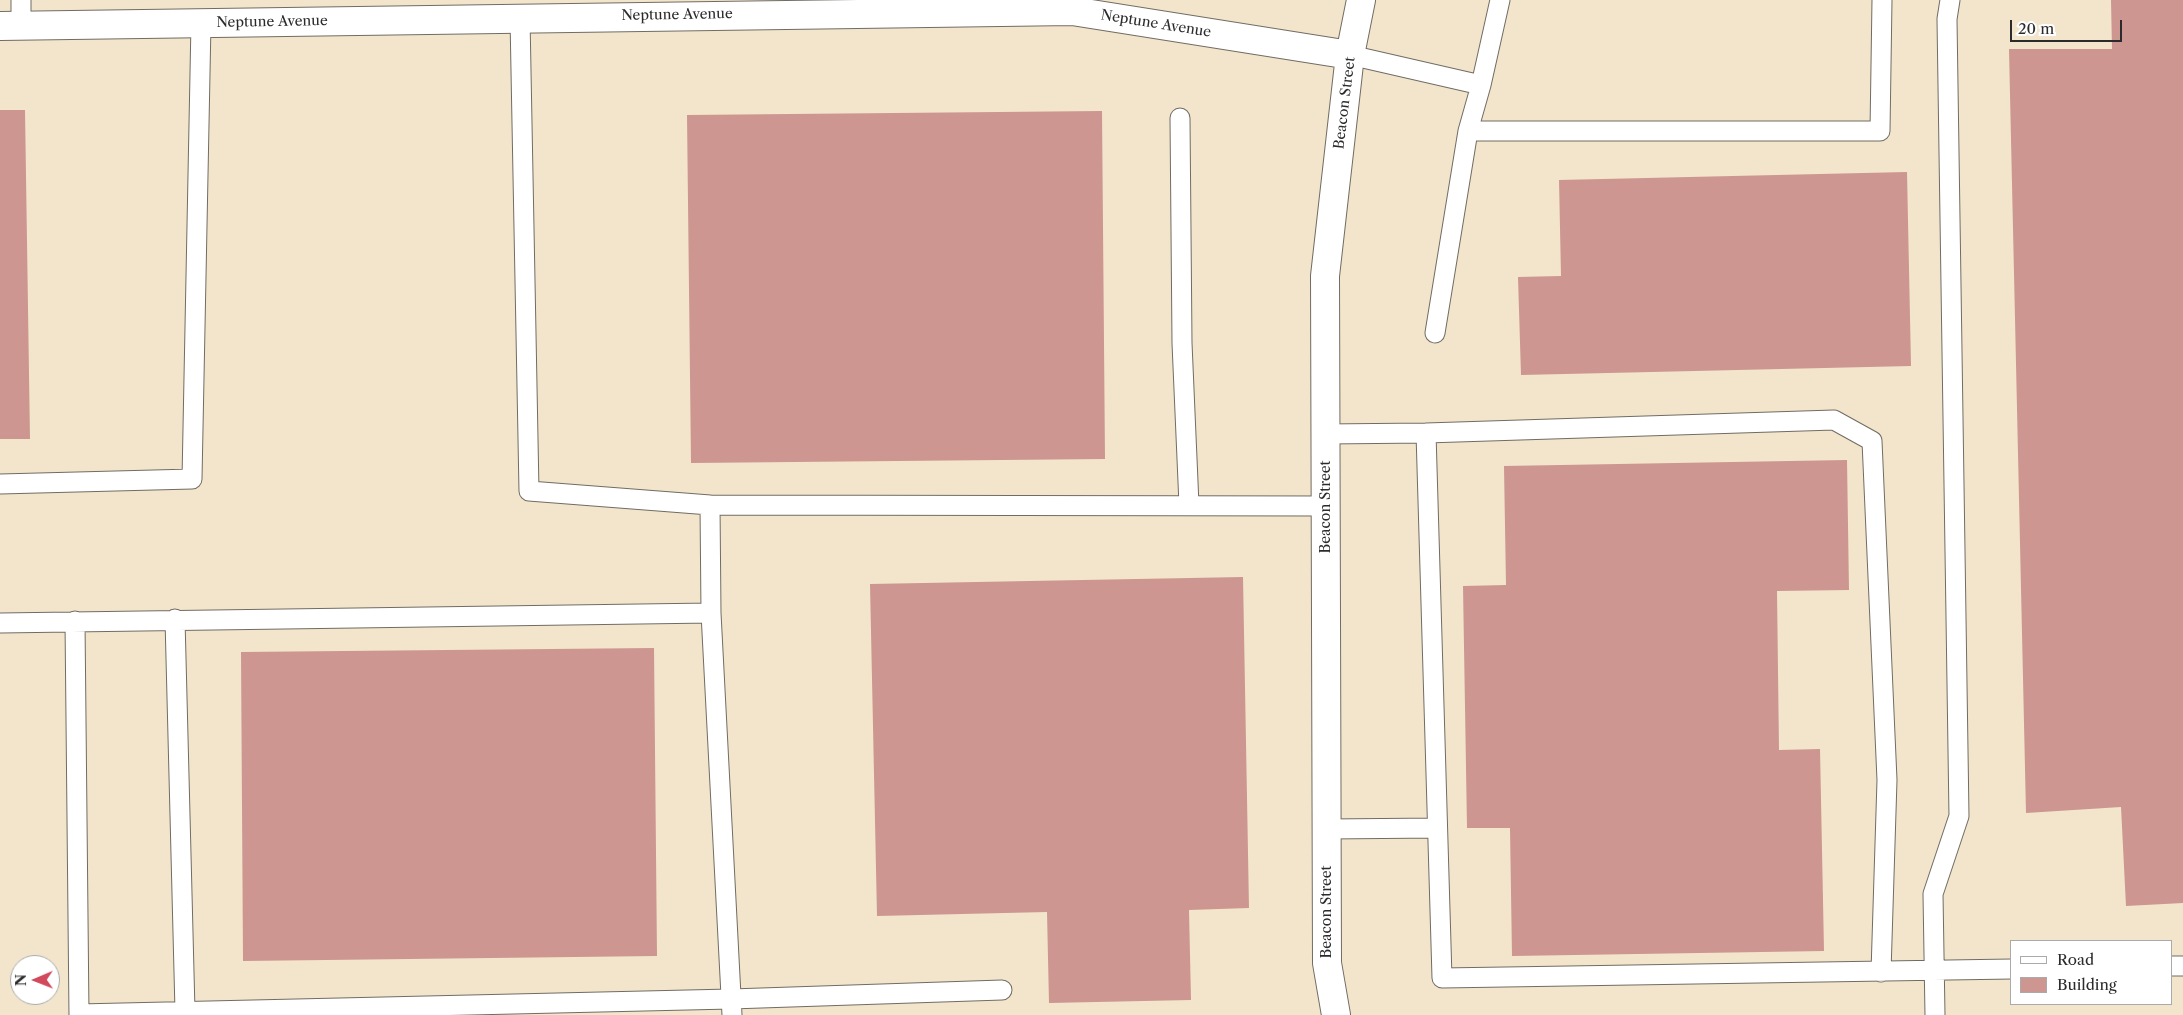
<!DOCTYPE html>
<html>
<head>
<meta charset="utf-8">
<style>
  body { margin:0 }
  #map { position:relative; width:2183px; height:1015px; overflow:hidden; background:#f2e5cb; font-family:"Libre Caslon Text",serif }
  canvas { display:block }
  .legend { position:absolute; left:2010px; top:940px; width:162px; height:65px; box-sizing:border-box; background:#fff; border:1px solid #aaa; margin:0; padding:6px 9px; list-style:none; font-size:15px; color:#2b2b2b }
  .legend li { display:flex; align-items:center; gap:10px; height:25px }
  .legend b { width:25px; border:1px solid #aaa }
  .north { position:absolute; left:10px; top:955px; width:50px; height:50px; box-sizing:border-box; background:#fff; border:1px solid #aaa; border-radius:50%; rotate:269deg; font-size:14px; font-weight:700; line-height:20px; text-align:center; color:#2b2b2b }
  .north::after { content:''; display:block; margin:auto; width:18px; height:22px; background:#d1495b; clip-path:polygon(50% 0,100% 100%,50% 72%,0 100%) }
  .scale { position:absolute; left:2010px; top:20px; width:112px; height:22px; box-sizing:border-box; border:2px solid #2b2b2b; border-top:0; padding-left:6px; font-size:15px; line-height:18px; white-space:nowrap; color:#2b2b2b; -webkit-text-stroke:4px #fff; paint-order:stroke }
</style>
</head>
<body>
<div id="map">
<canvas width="2183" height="1015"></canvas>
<ul class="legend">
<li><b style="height:6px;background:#fff"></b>Road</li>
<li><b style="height:14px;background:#cd9691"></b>Building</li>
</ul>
<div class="north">N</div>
<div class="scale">20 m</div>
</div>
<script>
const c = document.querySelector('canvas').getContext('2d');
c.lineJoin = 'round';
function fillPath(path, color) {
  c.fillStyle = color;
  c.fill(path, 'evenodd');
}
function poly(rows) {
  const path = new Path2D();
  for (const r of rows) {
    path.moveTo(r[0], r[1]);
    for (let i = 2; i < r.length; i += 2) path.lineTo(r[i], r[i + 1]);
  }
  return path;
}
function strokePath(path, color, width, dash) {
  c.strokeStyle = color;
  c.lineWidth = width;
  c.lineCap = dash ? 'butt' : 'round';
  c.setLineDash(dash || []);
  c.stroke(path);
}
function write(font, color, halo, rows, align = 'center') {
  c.font = font + ' "Libre Caslon Text",serif';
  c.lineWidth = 4;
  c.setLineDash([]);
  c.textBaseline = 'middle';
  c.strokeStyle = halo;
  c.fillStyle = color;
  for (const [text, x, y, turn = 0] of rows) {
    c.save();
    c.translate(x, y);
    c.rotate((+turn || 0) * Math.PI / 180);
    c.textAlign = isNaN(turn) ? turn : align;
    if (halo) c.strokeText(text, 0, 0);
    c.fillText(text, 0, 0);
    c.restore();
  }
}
const building = poly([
  [2111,0,2183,0,2183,903,2126,906,2121,807,2026,813,2009,49,2112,49],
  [0,110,25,110,30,439,0,439],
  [1102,111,1105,459,691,463,687,115],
  [1907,172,1911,366,1521,375,1518,277,1561,276,1559,180],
  [1847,460,1849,590,1777,591,1779,750,1820,749,1824,951,1512,956,1510,828,1467,828,1463,586,1506,585,1504,466],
  [1243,577,1249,908,1189,910,1191,1000,1049,1003,1047,912,877,916,870,584],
  [654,648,657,956,243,961,241,652]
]);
const service = poly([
  [520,18,529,491,710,505],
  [21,25,21,0],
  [1350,55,1481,85,1500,0],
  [1481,85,1468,131,1880,131,1882,0],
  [1180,118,1182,343,1189,505],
  [1435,333,1468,131],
  [1426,433,1834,420,1872,441,1887,780,1881,972],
  [1325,434,1426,433,1442,978,2012,969],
  [0,484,192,479,201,23],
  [711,613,710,505,1326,506],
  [175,619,185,1011],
  [75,621,79,1015],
  [0,623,711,613,732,1015],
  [1327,829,1437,828],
  [2172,966,2183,966],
  [79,1014,731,999,1002,990],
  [1935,1015,1933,894,1959,816,1947,19,1950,0]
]);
const minor = poly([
  [0,26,1072,11,1350,55],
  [1336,1015,1327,963,1325,276,1350,55,1361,0]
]);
const streetNames = [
  ["Neptune Avenue",677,15,-1],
  ["Neptune Avenue",272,22,-1],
  ["Neptune Avenue",1156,24,9],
  ["Beacon Street",1345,103,-83],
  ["Beacon Street",1326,507,-90],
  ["Beacon Street",1327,912,-90]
];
fillPath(building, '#cd9691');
strokePath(service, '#716c63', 21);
strokePath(minor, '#716c63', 30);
strokePath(service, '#fff', 19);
strokePath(minor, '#fff', 28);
write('14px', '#2b2b2b', '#fff', streetNames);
</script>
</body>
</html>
